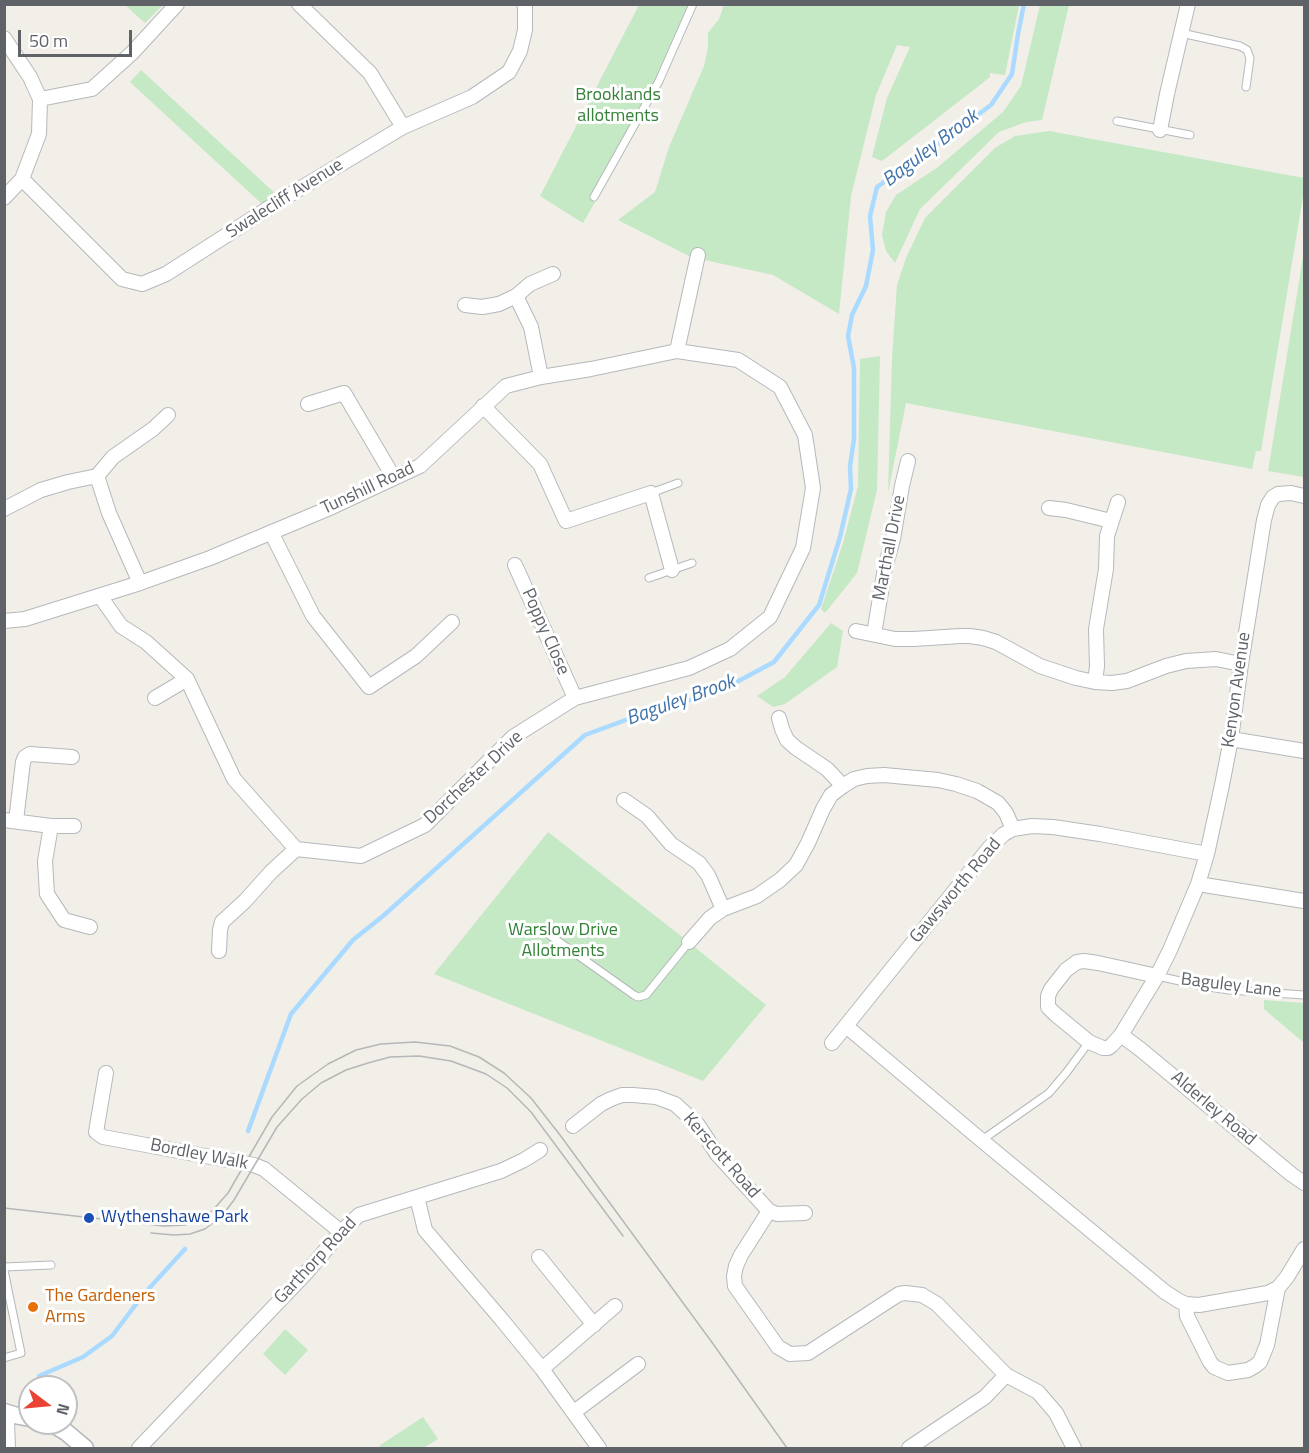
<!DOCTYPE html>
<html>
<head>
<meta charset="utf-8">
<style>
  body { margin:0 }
  #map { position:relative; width:1309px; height:1453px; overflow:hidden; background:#f1efe8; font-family:"Titillium Web",sans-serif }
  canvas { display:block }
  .frame { position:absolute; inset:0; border:6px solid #5f6368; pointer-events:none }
  .north { position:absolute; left:18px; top:1375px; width:60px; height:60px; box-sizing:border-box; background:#fff; border:2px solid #bfc1c3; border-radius:50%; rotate:106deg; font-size:16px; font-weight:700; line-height:24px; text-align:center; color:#5f6368 }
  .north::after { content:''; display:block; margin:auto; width:21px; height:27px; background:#ea4335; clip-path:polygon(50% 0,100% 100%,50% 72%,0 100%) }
  .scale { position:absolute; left:18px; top:30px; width:114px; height:27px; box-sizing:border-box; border:3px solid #5f6368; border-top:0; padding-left:8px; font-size:18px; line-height:21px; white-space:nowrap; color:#5f6368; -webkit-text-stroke:4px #fff; paint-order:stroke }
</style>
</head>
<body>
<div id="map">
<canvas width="1309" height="1453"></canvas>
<div class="frame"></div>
<div class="north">N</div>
<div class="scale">50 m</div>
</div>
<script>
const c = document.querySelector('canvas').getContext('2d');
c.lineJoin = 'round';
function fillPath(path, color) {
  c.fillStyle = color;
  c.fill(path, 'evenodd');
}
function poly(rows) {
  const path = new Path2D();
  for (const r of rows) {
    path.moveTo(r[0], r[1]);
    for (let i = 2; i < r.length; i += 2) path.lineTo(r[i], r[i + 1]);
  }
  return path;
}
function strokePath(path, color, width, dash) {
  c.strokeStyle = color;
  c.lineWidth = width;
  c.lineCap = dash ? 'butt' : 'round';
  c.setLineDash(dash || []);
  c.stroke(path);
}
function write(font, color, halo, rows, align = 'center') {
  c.font = font + ' "Titillium Web",sans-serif';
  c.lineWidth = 6;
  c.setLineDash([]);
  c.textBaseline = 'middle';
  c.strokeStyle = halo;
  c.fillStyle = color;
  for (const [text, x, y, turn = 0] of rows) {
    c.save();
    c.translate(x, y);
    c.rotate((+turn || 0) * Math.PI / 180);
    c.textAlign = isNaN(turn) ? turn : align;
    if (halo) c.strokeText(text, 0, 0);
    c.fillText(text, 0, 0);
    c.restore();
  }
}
const green = poly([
  [125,5,163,5,145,23],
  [639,5,695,5,681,39,643,118,583,223,540,196],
  [724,5,1019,5,1005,75,990,73,990,77,980,85,882,161,872,157,887,98,910,47,897,45,876,95,851,196,839,314,773,275,691,257,618,220,655,192,669,147,704,66,708,47,708,33,719,19],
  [1040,5,1069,5,1042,120,1026,122,999,132,920,209,895,263,886,251,882,235,886,212,896,195,938,167,1003,112,1021,86],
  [141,70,278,196,263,205,130,82],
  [1049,131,1304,178,1304,190,1261,451,1256,451,1252,469,906,403,888,493,892,358,897,285,906,258,925,218,995,148,1015,136],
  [1304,251,1304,477,1268,471],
  [880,356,877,490,857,573,825,613,821,609,843,543,858,486,860,359],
  [831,623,843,631,837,667,785,704,773,707,757,696,785,677],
  [548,832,681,936,766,1005,703,1081,434,974],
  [1264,1000,1304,1003,1304,1043,1264,1009],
  [285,1329,308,1350,285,1375,263,1354],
  [423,1417,438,1439,423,1448,381,1448,379,1446]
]);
const stream = poly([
  [248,1131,291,1014,353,940,383,916,585,735,653,710,718,692,774,662,819,605,840,537,851,489,850,466,854,439,854,368,848,336,852,315,866,286,873,250,870,216,877,187,947,138,991,105,1012,74,1018,34,1024,4],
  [39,1376,83,1357,112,1336,143,1295,185,1249]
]);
const service = poly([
  [1181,33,1240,46,1247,50,1250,58,1246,87],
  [1117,121,1190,135],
  [594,197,659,81,693,4],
  [651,493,678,483],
  [649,578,692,563],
  [541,929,634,995,638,997,646,995,689,942],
  [1157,976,1203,986,1229,990,1304,995],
  [982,1140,1049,1093,1066,1073,1089,1042],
  [4,1267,51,1265],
  [4,1270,8,1290,4,1291],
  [4,1358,21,1353,8,1290]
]);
const minor = poly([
  [299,4,370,73,403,127],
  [4,38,30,77,40,99,39,134,22,179,4,198],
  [40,99,92,89,132,53,177,4],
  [1160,130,1167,94,1188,4],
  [22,179,122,279,142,284,166,274,286,197,403,127,472,97,509,72,520,51,525,30,525,6,524,4],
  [516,296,531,327,541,377],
  [465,305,482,307,499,304,516,296,530,284,553,274],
  [677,351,698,255],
  [308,404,344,393,394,478],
  [483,406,540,464,566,521,651,493,672,570],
  [97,476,109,513,140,583],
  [1049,508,1066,510,1111,521],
  [4,509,41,490,68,482,97,476,113,457,153,429,168,415],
  [271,532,313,616,369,687,416,656,452,622],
  [515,565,575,698],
  [4,621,25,619,140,583,210,558,332,507,420,466,506,386,541,377,591,369,677,351,738,360,780,387,805,435,813,488,803,548,770,617,730,649,689,668,575,698,513,737,425,825,361,856,296,849,234,779,187,679,146,642,121,626,100,596],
  [856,631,895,639,914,639,960,636,970,636,983,638,996,642,1040,666,1076,678,1095,682,1112,683,1127,681,1166,666,1186,661,1216,659,1241,664],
  [874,634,885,568,893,539,902,486,908,461],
  [1095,682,1097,666,1096,629,1106,569,1107,536,1118,502],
  [155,698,187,679],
  [779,718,782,729,787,740,796,748,827,769,843,786],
  [1231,739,1304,751],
  [624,800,647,816,671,844,699,863,708,875,723,909],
  [4,820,51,826,74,826],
  [16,821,23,762,25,757,30,754,72,757],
  [51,826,45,861,47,894,64,920,90,927],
  [1198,884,1304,901],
  [689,942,710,918,723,909,757,896,780,880,796,865,808,843,823,809,831,795,843,786,854,779,867,776,884,775,938,780,956,784,977,791,998,803,1006,813,1013,829],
  [219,951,220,930,222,922,245,901,271,872,296,849],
  [1157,976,1098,963,1084,961,1077,962,1066,970,1051,989,1048,996,1048,1007,1055,1014,1089,1042,1103,1048,1108,1048,1112,1045,1121,1035,1157,976,1170,950,1198,884,1207,854,1222,785,1231,739,1241,664,1264,520,1268,505,1273,497,1278,494,1291,493,1304,496],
  [846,1026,974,1134,1165,1292,1179,1301,1186,1304,1199,1305,1268,1293,1278,1288,1287,1277,1304,1249],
  [1121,1035,1140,1049,1291,1174,1304,1183],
  [832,1043,990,847,1004,834,1013,829,1032,826,1053,827,1100,834,1207,854],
  [106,1073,96,1132,103,1137,254,1165,264,1169,341,1232],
  [573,1126,601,1104,611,1099,622,1095,633,1095,656,1097,675,1104,698,1125,717,1154,769,1211,741,1255,736,1266,734,1276,735,1286,778,1347,790,1354,808,1353,899,1294,905,1293,922,1295,937,1304,1006,1375,1038,1392,1056,1413,1074,1448],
  [417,1197,425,1230,502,1320,542,1369,599,1448],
  [769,1211,777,1214,805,1213],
  [539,1257,594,1325],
  [1186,1304,1187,1316,1210,1362,1214,1367,1228,1373,1248,1370,1255,1366,1260,1362,1267,1345,1278,1288],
  [542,1369,615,1306],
  [574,1412,638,1364],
  [139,1448,306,1273,341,1232,359,1215,501,1171,524,1160,540,1150],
  [909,1448,985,1397,1006,1375]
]);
const tertiary = poly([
  [4,1412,14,1415,30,1418],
  [51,1423,66,1432,85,1448]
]);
const secondary = poly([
  [4,1421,5,1448]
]);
const tram = poly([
  [4,1208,164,1226,185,1225,199,1220,212,1211,228,1193,272,1117,297,1086,328,1064,356,1050,381,1044,415,1042,450,1046,479,1057,504,1073,531,1098,560,1135,711,1341,787,1448],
  [151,1233,174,1235,190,1234,205,1229,221,1217,234,1200,277,1127,302,1099,321,1083,346,1070,368,1063,390,1057,419,1056,451,1061,486,1074,507,1088,531,1112,623,1236]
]);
const markers = [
  [89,1218,6,"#1a4fb4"],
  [33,1307,6,"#e8710a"]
];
const parkNames = [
  ["Brooklands",618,96],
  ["allotments",618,117],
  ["Warslow Drive",563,931],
  ["Allotments",563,952]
];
const streetNames = [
  ["Swalecliff Avenue",285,199,-32],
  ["Tunshill Road",368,489,-25],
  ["Marthall Drive",890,548,-79],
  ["Poppy Close",545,632,66],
  ["Kenyon Avenue",1237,690,-82],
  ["Dorchester Drive",474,778,-43],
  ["Gawsworth Road",956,891,-50],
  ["Baguley Lane",1231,986,7],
  ["Alderley Road",1213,1109,40],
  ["Bordley Walk",199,1155,11],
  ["Kerscott Road",721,1156,49],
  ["Garthorp Road",316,1261,-47]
];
const transitNames = [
  ["Wythenshawe Park",101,1218]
];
const foodNames = [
  ["The Gardeners",45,1297],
  ["Arms",45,1318]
];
const waterNames = [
  ["Baguley Brook",931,149,-37],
  ["Baguley Brook",681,701,-20]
];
fillPath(green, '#c5e8c5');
strokePath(stream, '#aadaff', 4.5);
strokePath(service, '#b5b8bc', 9);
strokePath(minor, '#b5b8bc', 16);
strokePath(tertiary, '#b5b8bc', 19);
strokePath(secondary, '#b6babf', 22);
strokePath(service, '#fff', 7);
strokePath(minor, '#fff', 14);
strokePath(tertiary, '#fff', 16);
strokePath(secondary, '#fff', 20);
strokePath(tram, '#b6b7b8', 1.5);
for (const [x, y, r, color] of markers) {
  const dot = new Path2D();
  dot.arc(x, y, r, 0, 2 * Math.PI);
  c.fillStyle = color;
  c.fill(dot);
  strokePath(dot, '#fff', 2);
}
write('18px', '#348238', '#fff', parkNames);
write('18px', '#5f6368', '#fff', streetNames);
write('18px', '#164399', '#fff', transitNames, 'left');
write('18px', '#c56008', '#fff', foodNames, 'left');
write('italic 20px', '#4174aa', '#fff', waterNames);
</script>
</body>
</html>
